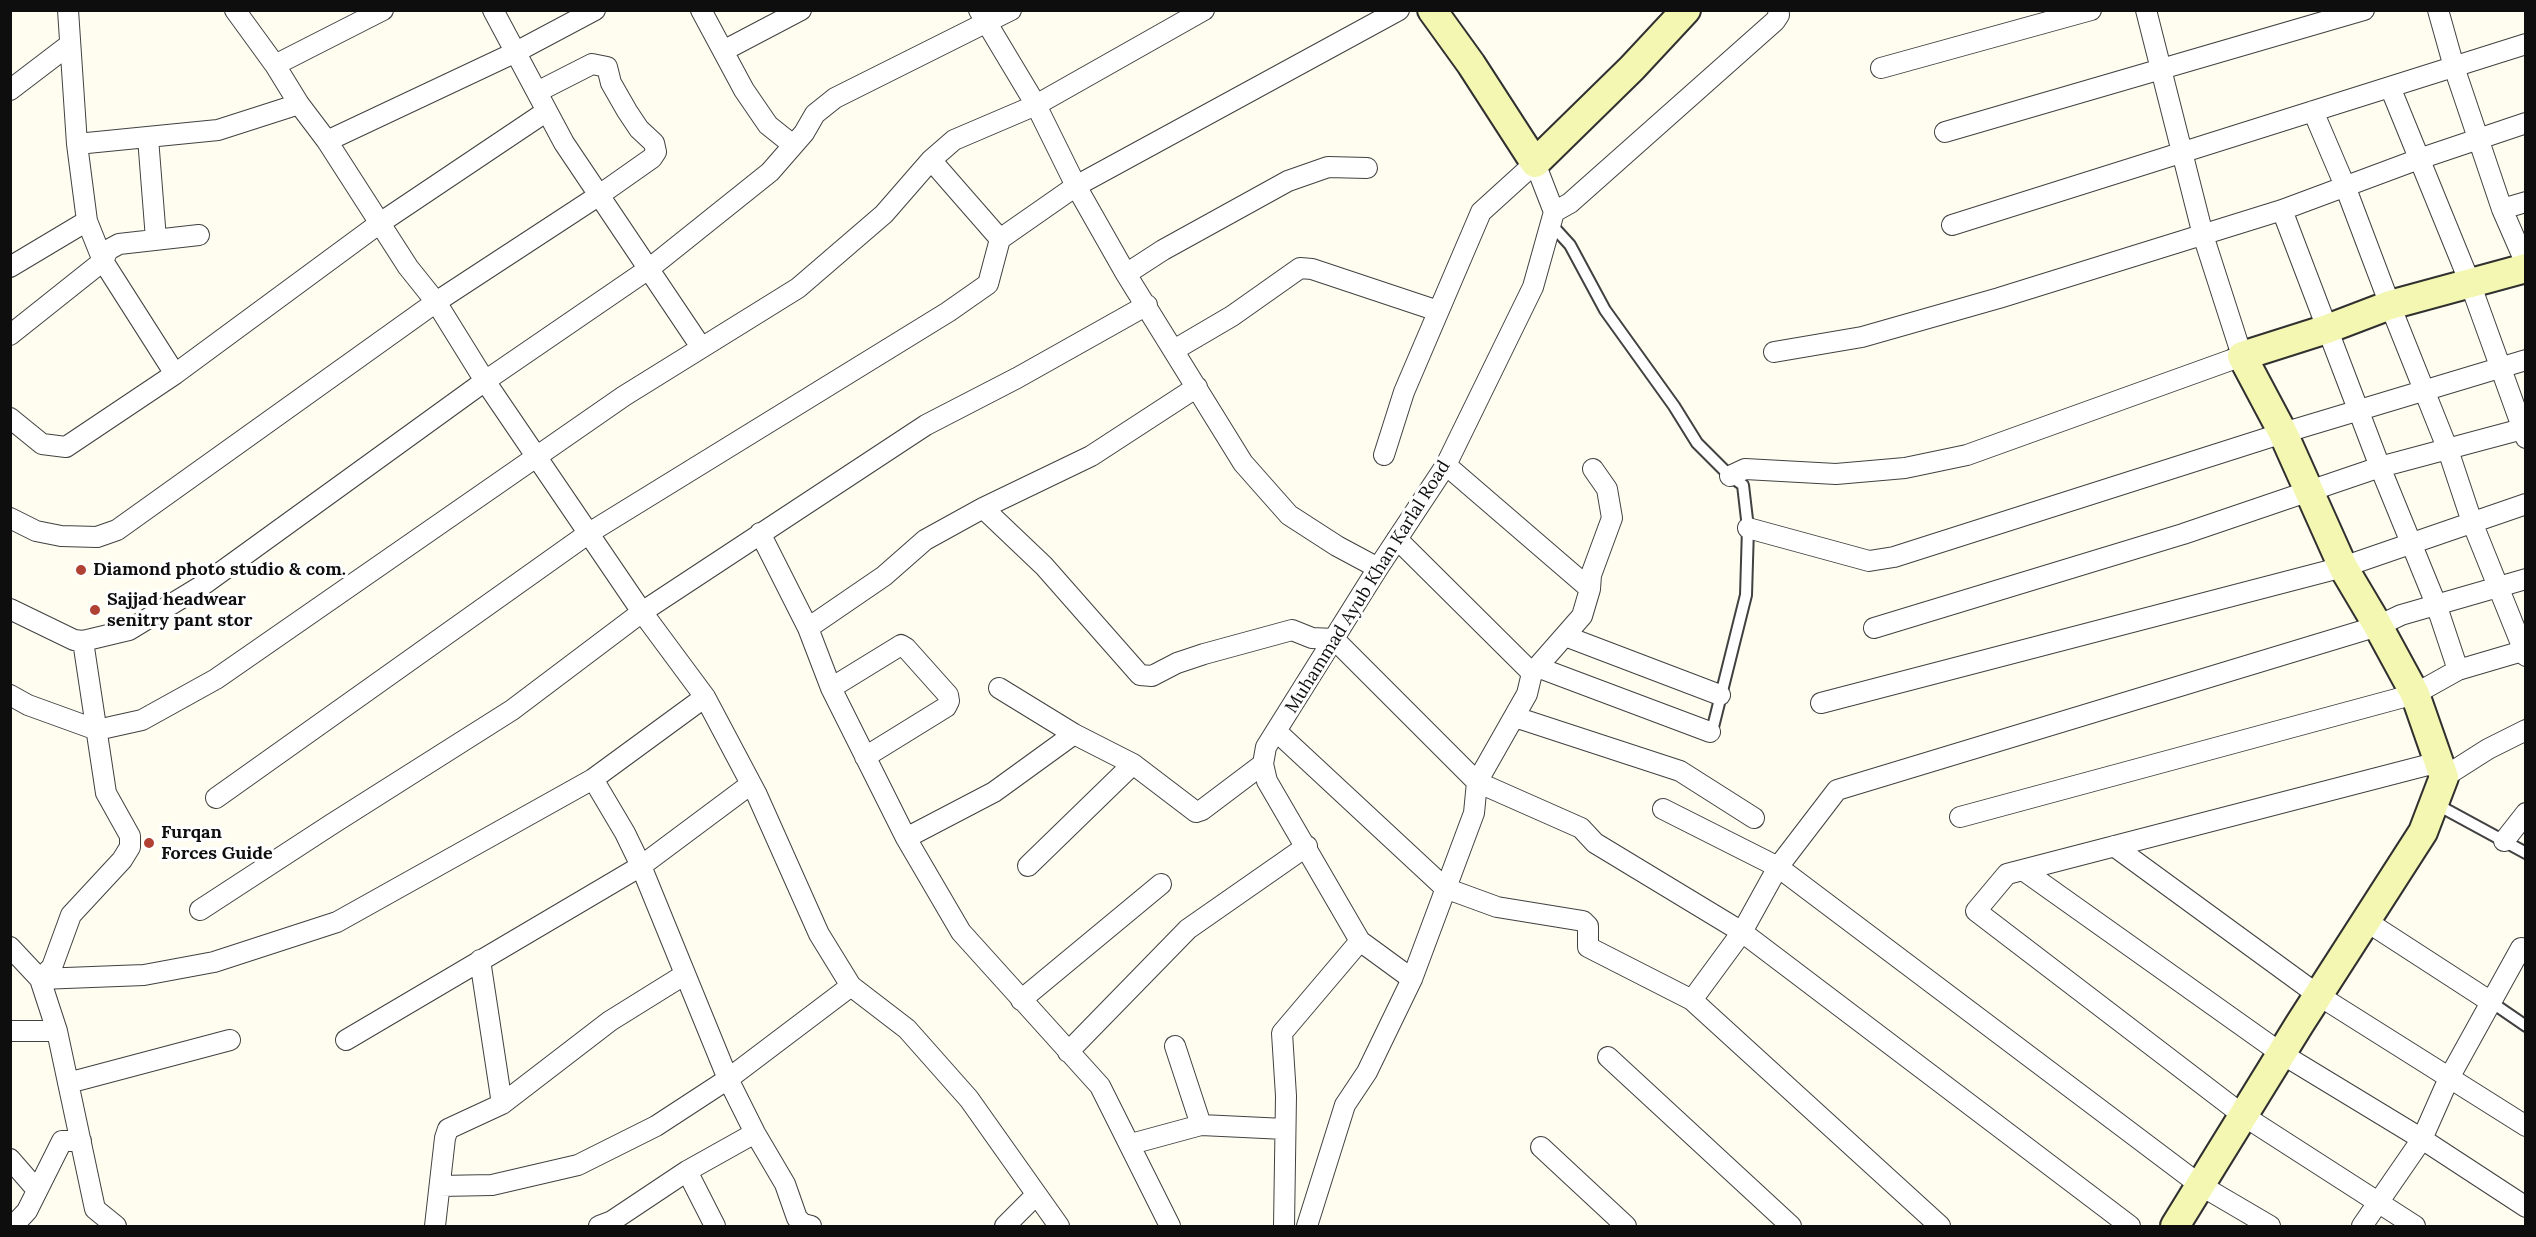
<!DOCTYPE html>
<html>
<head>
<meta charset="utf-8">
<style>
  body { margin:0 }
  #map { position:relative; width:2536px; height:1237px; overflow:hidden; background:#fefdf0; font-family:Lora,serif }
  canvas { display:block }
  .frame { position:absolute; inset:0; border:12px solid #0e0e0e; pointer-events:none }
</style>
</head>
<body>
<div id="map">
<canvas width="2536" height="1237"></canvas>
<div class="frame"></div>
</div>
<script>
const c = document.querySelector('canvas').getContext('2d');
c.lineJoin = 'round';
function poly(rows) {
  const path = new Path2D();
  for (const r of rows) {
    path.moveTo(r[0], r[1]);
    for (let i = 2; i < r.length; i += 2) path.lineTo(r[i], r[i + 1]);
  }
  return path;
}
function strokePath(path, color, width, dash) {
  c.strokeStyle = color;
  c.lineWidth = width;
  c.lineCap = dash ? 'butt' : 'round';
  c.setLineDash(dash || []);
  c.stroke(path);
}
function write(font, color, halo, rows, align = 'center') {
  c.font = font + ' Lora,serif';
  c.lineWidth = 6;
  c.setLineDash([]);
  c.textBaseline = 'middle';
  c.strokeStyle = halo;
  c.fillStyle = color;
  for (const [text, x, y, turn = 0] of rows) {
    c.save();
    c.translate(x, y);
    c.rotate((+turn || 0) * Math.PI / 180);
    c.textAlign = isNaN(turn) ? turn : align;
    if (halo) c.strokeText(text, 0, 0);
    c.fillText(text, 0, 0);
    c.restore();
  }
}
const lane = poly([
  [1550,223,1570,245,1605,310,1674,406,1697,443,1730,476,1743,485,1748,528,1746,595,1712,731,1710,732],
  [2434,803,2526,853],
  [2491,1002,2526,1026]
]);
const street = poly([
  [68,10,77,144,87,221,103,261,175,374],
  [235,10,275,65,299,104,327,141,408,267,436,302,485,381,642,612,705,697,757,795,819,934,851,986,907,1029,969,1099,1059,1226],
  [493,10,564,143,701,347],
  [701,10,744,90,768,125,793,145],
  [979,10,1036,105,1076,186,1126,274,1243,463,1289,515,1337,546,1378,568],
  [2438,10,2454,67,2502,209,2526,264],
  [723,51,801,10],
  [275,65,383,10],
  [1881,68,2091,10],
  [2390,87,2470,283,2526,438],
  [10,90,69,45],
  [2313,111,2345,186,2390,305,2448,450,2472,522,2526,656],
  [1945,132,2364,10],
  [148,138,156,239],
  [327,141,516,52,595,10],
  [77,144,218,130,299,104],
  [931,160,1000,239,1076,186,1399,10],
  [2502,209,2526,202],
  [1554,212,1570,203,1775,21,1779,15,1778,10],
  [1952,225,2526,44],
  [10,267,87,221],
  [1126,274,1163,250,1288,181,1328,167,1367,168],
  [10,335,103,261,108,250,119,244,199,235],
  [1174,350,1232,316,1300,268,1312,269,1438,311],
  [1774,352,1862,337,1999,298,2282,210,2419,159,2526,123],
  [10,418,42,444,66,447,175,374,380,223,547,111],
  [1384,455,1404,392,1481,212,1535,163,1554,212,1533,287,1446,465,1378,568,1266,747,1263,764,1267,781,1360,941,1412,979],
  [1446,465,1590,589],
  [1730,476,1745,469,1836,474,1905,468,1967,455,2242,356,2203,235,2146,10],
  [983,508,1044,566,1140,675,1152,676,1177,663,1204,654,1292,630,1312,638,1334,639,1477,782,1581,828,1595,843,1742,932,2130,1226],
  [10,518,36,531,61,536,97,537,117,530,436,302,598,196,652,158,656,152,654,143,639,129,627,111,611,83,607,67,592,64,537,92],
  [1748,528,1869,561,1894,557,2283,433,2526,360],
  [760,533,808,628,831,688,906,838,961,932,1100,1086,1170,1226],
  [1397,539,1532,673],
  [10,609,74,640,83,641,129,630,203,585,485,381,650,268,770,172,804,133,815,114,835,98,1011,10],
  [808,628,884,576,925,540,983,508,1091,456,1197,387],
  [1874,628,2183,534,2380,467,2526,428],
  [1565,636,1720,695],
  [1537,667,1710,732],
  [2458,670,2526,650],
  [831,688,901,645,906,648,948,695,949,701,946,707,865,757],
  [999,688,1074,734,1133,764,1196,812,1202,810,1263,764],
  [10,695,28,705,97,730,142,720,216,679,624,396,798,288,884,214,931,160,954,140,1036,105,1204,10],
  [1821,703,2343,567,2526,504],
  [1515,717,1680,771,1754,818],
  [1276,731,1445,888,1497,907,1583,921,1588,926,1588,947,1692,1000,1940,1226],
  [2444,777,2488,749,2526,730],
  [593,779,625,833,641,866,728,1079,755,1133,785,1184,797,1218,803,1224,811,1226],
  [216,798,589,533,948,312,988,284,1000,239],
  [1663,809,1778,867,2200,1185,2270,1226],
  [1960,817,2415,694,2458,670,2436,604,2380,467,2282,210],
  [906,838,994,792,1074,734],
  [2504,841,2526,813],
  [2114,846,2318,995,2526,1126],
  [1028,866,1133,764],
  [2023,870,2282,1054,2422,1139,2526,1207],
  [200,910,332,824,512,710,642,612,926,425,1017,378,1147,305],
  [2366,921,2491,1002],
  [10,947,40,979,57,1031,95,1209,116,1226],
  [480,960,502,1104],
  [40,979,144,975,214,962,337,922,593,779,705,697],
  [40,979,52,967,71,915,122,860,130,847,130,836,106,793,83,641],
  [1021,1000,1161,884],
  [1692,1000,1742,932,1778,867,1837,790,2378,626,2401,615,2526,579],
  [10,1031,57,1031],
  [346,1040,641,866,751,784],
  [1175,1046,1201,1125],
  [1068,1052,1188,929,1307,846],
  [1608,1057,1791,1226],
  [68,1083,230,1040],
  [1131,1144,1201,1125,1285,1129],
  [1541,1147,1626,1226],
  [10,1159,37,1190],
  [687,1171,755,1133],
  [440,1186,492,1185,578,1165,656,1126,728,1079,851,986],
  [13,1226,27,1211,62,1141,81,1141],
  [435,1226,445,1138,448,1129,502,1104,610,1021,684,975],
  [599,1226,612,1221,687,1171,715,1226],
  [1005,1226,1036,1195],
  [1284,1226,1286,1096,1282,1033,1360,941],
  [1307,1226,1345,1105,1367,1072,1412,979,1474,813,1477,782,1527,694,1532,673,1582,616,1590,589,1591,575,1612,518,1607,489,1593,469],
  [2362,1226,2422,1139,2449,1078,2521,948],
  [2415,1226,2244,1116,1976,911,2007,874,2439,762]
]);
const secondary = poly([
  [1432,10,1471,64,1535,163,1632,68,1686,10],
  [2175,1226,2299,1025,2423,832,2444,777,2415,694,2378,626,2343,567,2283,433,2242,356,2327,329,2390,305,2526,268]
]);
const markers = [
  [81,570,6,"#b14233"],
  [95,610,6,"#b14233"],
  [149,843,6,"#b14233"]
];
const poiNames = [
  ["Diamond photo studio & com.",93,570],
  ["Sajjad headwear",107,600],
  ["senitry pant stor",107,621],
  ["Furqan",161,833],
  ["Forces Guide",161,854]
];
const streetNames = [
  ["Muhammad Ayub Khan Karlal Road",1368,587,-58]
];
strokePath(lane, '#414141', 14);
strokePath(street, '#414141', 22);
strokePath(secondary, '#303030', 32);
strokePath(lane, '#fff', 10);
strokePath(street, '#fff', 20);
strokePath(secondary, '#f3f7b1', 28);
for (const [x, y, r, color] of markers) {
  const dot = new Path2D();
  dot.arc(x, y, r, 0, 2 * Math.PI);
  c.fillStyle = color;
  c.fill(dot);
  strokePath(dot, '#fff', 2);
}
write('bold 18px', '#0e0e0e', '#fff', poiNames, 'left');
write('18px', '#0e0e0e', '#fff', streetNames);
</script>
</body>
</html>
